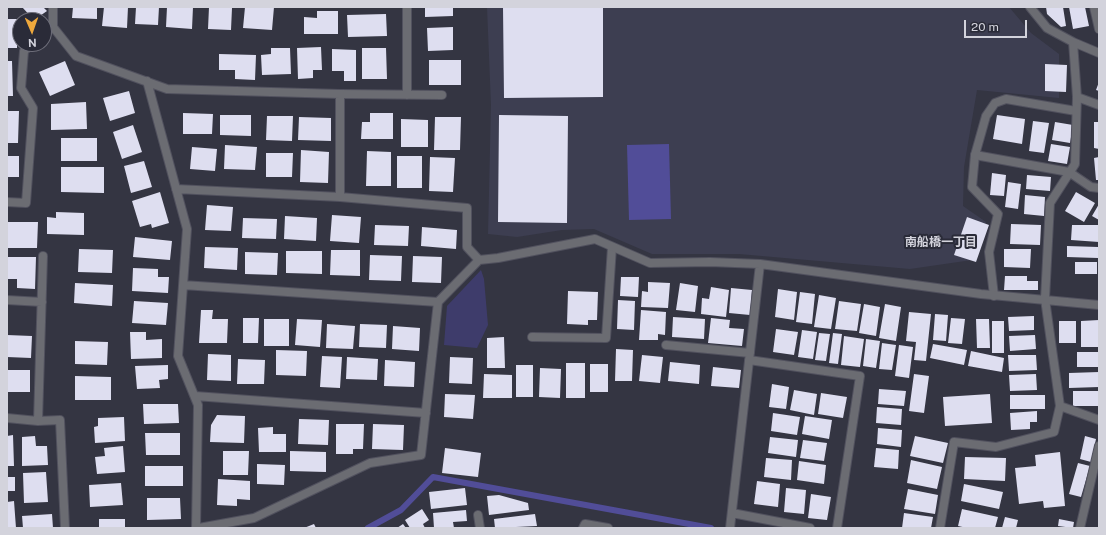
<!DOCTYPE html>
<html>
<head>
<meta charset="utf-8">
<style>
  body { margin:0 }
  #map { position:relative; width:1106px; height:535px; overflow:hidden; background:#343542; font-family:"Public Sans",sans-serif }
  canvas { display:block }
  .frame { position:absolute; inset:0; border:8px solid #d3d3dc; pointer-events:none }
  .north { position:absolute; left:12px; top:12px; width:40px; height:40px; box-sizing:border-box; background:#2a2b38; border:1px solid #6e6e7a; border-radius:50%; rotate:178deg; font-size:11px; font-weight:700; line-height:16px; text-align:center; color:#d3d3dc }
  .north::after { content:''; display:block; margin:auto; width:14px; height:18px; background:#eea83c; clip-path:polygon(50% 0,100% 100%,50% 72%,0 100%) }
  .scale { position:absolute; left:964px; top:20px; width:63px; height:18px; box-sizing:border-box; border:2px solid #d3d3dc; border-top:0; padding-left:5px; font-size:12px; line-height:14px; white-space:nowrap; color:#d3d3dc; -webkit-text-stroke:3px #2a2b38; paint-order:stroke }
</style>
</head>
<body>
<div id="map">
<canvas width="1106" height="535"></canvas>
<div class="frame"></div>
<div class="north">N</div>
<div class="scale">20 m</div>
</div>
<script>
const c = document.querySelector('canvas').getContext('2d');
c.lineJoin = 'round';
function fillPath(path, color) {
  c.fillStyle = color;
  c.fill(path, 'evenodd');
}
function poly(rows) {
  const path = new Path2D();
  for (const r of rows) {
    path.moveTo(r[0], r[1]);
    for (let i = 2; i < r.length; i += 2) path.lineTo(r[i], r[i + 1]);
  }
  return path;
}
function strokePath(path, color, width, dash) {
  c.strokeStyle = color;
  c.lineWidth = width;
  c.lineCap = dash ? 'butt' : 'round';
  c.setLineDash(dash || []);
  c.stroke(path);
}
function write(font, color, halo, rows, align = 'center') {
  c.font = font + ' "Public Sans","Noto Sans JP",sans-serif';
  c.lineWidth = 4;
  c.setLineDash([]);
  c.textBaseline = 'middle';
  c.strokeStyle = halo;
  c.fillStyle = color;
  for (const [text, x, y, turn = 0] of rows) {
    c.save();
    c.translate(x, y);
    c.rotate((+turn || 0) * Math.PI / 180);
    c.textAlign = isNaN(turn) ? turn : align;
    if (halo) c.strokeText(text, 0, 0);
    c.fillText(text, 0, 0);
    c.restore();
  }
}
const built = poly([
  [487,7,1009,7,1031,33,1059,54,1059,98,977,90,964,167,963,206,986,222,972,260,910,269,739,254,652,254,594,229,562,230,517,237,488,234,491,105]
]);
const green = poly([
  [481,270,484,279,488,325,477,348,444,345,447,306]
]);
const water = poly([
  [669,144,671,219,629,220,627,145]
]);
const stream = poly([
  [368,528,401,510,433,477,711,528]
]);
const building = poly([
  [22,7,43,7,47,11,34,20],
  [73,7,97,7,97,19,72,18],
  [104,7,128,7,127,28,102,26],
  [136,7,159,7,158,25,135,24],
  [167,7,193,7,192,29,166,27],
  [209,7,232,8,231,30,208,29],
  [245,7,274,7,272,30,243,28],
  [425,7,453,7,453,16,425,17],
  [503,7,603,7,603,97,504,98],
  [1046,7,1063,7,1066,26,1061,27,1047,14],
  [1069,7,1085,7,1089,26,1073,29],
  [317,11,338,11,338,34,304,34,304,17,317,18],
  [386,14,387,36,348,37,347,15],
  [7,19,20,19,20,43,17,43,17,48,7,48],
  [453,27,453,50,428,51,427,28],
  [321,47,322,70,313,70,313,78,298,79,297,48],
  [271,48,290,48,291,74,262,75,261,55,271,54],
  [362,48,386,48,387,79,362,79],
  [332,49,356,50,356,81,344,81,344,71,332,71],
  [219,54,256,55,255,80,235,79,235,70,219,70],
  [429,60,461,60,461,85,429,85],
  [7,61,12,61,13,96,7,96],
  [65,61,75,85,50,96,39,72],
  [1045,64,1067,65,1066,92,1045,91],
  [1099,82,1099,91,1096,90],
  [129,91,135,113,110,121,103,98],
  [86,102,87,129,51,130,51,104],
  [7,111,19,111,18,143,7,143],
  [183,113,213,114,212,134,183,134],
  [370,113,393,113,393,139,361,139,362,122,370,122],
  [220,115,251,115,251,136,220,135],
  [499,115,568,116,567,223,498,222],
  [997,115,1025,119,1022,144,993,139],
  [267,116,293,116,292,141,266,140],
  [299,117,331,118,331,141,298,140],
  [435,117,461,117,460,150,434,150],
  [401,119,428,120,428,147,401,147],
  [1033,121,1049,123,1044,153,1029,151],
  [1055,122,1073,125,1070,143,1052,140],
  [1094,122,1099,122,1099,149,1094,148],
  [133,125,142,152,122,159,113,132],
  [61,138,97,138,97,161,61,161],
  [1051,144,1070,147,1067,164,1048,161],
  [225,145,257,147,255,170,224,169],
  [192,147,217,149,215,171,190,169],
  [301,150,329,152,328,183,300,182],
  [367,151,391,152,391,186,366,186],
  [266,153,293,153,292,177,266,177],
  [7,156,19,156,19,177,7,177],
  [397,156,422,156,422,188,397,188],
  [430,157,455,158,453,192,429,191],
  [1099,157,1099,180,1096,180,1094,158],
  [144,161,152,187,131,193,124,166],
  [61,167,104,167,104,193,61,192],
  [992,173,1006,175,1004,196,990,195],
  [1027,175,1051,177,1050,191,1026,189],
  [1008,182,1021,184,1018,209,1005,207],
  [160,192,169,223,152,228,151,224,140,227,132,201],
  [1076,192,1095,203,1084,222,1065,211],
  [1025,195,1045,197,1044,216,1024,214],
  [1099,204,1099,220,1092,216],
  [207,205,233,207,231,231,205,230],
  [56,212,84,213,84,235,47,234,47,217,56,218],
  [332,215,361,217,359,243,330,241],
  [285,216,317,218,316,241,284,239],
  [967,217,989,225,976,262,954,255],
  [243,218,277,219,276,239,242,238],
  [7,222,38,222,37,248,7,248],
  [1011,224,1041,225,1040,245,1010,244],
  [375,225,409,226,408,246,374,245],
  [1072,225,1099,225,1099,242,1071,240],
  [422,227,457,230,456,249,421,246],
  [135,237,172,241,170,260,133,257],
  [1067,246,1098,247,1098,258,1067,257],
  [205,247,238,248,237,270,204,268],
  [79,249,113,250,112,273,78,272],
  [1004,249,1031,249,1030,268,1004,267],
  [331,250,360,250,360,276,330,275],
  [286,251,322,251,322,274,286,273],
  [245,252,278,253,277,275,245,274],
  [370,255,402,256,401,281,369,280],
  [413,256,442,257,441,283,412,282],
  [7,257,36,257,35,289,17,288,17,279,7,279],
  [1075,262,1097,262,1097,274,1075,274],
  [133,268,158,269,158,277,169,277,168,293,132,291],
  [1005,276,1027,276,1027,281,1038,281,1038,290,1004,290],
  [621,277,639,277,638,297,620,296],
  [648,282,670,283,668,308,641,307,642,291,648,292],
  [75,283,113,285,112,306,74,303],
  [680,283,698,286,695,312,676,310],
  [711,287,729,290,726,317,701,314,702,298,709,299],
  [731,288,752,290,750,315,729,313],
  [778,289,797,292,794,320,775,317],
  [568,291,598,292,597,320,588,320,588,325,567,324],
  [800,292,815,294,812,324,796,322],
  [819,295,836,298,831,329,814,327],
  [618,300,635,301,634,330,617,329],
  [134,301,168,303,166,325,132,323],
  [839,301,861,304,857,331,835,329],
  [864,304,880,307,876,336,859,333],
  [885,304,901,307,896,341,879,338],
  [201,310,213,310,212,319,228,319,227,343,199,343],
  [641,310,666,312,665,335,658,334,658,340,639,340],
  [909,312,931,314,926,361,914,360,916,342,906,341],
  [935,314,948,315,946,341,933,340],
  [1034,316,1034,330,1009,331,1008,317],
  [673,317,705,319,704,339,672,337],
  [243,318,259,318,258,343,243,343],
  [711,318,730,320,729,328,744,329,742,346,708,343],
  [951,318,965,319,962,344,948,343],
  [264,319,289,319,289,346,264,346],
  [297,319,322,320,320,347,295,345],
  [976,319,989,319,990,348,977,348],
  [1099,320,1099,347,1081,347,1081,321],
  [992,321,1004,321,1004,353,992,353],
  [1059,321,1076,321,1076,343,1059,343],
  [327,324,355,326,353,349,326,348],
  [360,324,387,325,386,348,359,347],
  [393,326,420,328,419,351,392,349],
  [776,329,798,332,794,355,773,352],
  [802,330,817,332,813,359,798,357],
  [130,332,146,332,146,340,162,339,162,358,131,359],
  [819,333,830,334,826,361,815,360],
  [833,333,842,334,838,364,829,363],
  [7,335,32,336,31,358,7,357],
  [1035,335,1036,349,1010,351,1009,336],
  [844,336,864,339,860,367,841,365],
  [504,337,505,368,487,368,487,338],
  [866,339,880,341,876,368,863,366],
  [75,341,108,342,107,365,75,364],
  [882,343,896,345,892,370,879,369],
  [933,344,967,350,964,365,930,358],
  [899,345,913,347,909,378,895,376],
  [616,349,633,350,632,381,615,381],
  [276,350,307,351,306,376,276,375],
  [971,351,1004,358,1002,372,968,366],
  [1077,352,1099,352,1099,367,1077,367],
  [208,354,231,355,231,381,207,380],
  [642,355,663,357,660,383,639,381],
  [1008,355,1036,355,1037,370,1009,371],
  [322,356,342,357,340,388,320,387],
  [347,357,378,359,377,380,346,379],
  [450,357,473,358,472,384,449,383],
  [238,359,265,360,264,384,237,384],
  [385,360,415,362,414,387,384,386],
  [670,362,700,365,699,384,668,381],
  [566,363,585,363,585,398,566,398],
  [590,364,608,364,608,392,590,392],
  [168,365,168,379,159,380,160,388,137,389,135,366],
  [516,365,533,365,533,397,516,397],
  [713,367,741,370,739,388,711,386],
  [540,368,561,369,560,398,539,397],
  [7,370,30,370,30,392,7,392],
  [1099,372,1099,387,1069,388,1069,373],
  [484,374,512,375,512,398,483,398],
  [914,374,929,376,924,413,909,411],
  [1036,374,1037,390,1010,391,1009,375],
  [75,376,111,377,111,400,75,400],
  [772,384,789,387,786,409,769,407],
  [879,389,906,391,904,406,878,404],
  [794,390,817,394,814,415,790,410],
  [1073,391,1099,391,1099,406,1073,406],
  [821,393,847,397,843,418,818,414],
  [445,394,475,395,473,419,444,417],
  [990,394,992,423,945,426,943,397],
  [1010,395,1045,395,1045,409,1010,409],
  [143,404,178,404,179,423,144,424],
  [877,407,902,409,901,425,876,423],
  [1037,411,1037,422,1030,422,1030,429,1011,430,1010,413],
  [773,413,800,417,797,435,771,431],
  [217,415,245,416,244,443,210,442,211,425],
  [805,416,832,420,829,439,802,434],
  [124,417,125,441,95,443,94,427,98,426,98,418],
  [299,419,329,420,328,445,298,444],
  [336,424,364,424,363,449,353,449,353,454,336,454],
  [373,424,404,425,403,450,372,449],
  [273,427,273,434,286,434,286,452,259,452,258,428],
  [878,428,902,430,901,447,877,444],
  [145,433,180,433,180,455,146,455],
  [13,435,14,466,7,466,7,436],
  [35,436,36,446,47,446,48,465,22,466,22,437],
  [915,436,948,443,943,463,910,456],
  [1085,436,1096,439,1091,462,1080,459],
  [770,437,798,440,796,457,768,453],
  [803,440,827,443,824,461,800,458],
  [123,446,125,472,97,474,95,457,105,456,104,448],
  [445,448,481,453,478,477,442,473],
  [876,448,899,450,898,469,874,467],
  [223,451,249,451,248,475,223,475],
  [290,451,326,452,326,472,290,471],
  [1060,452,1065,506,1044,508,1043,501,1019,504,1015,468,1036,466,1035,455],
  [965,457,1006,458,1005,481,964,479],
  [766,458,792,460,791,480,764,477],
  [911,460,942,467,937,489,907,483],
  [799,461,826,465,824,484,797,480],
  [1078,463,1090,466,1081,497,1069,494],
  [257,464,285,465,284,485,257,484],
  [145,466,183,466,183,486,145,486],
  [46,472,48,502,24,503,23,473],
  [7,477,15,477,15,491,7,491],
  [218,479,250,481,250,500,237,499,237,506,217,505],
  [757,481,780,484,778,507,754,504],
  [121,483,123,505,90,507,89,485],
  [964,484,1003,492,999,509,961,501],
  [465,488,467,505,431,509,429,492],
  [786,488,806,490,804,514,784,512],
  [908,489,938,495,935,514,904,509],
  [811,494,831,497,827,520,808,518],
  [499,495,528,503,529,510,489,515,487,496],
  [147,498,180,498,181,519,147,520],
  [14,501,16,528,7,528,7,502],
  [422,509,429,520,423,524,425,528,410,528,405,520],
  [962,509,998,517,995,528,967,528,958,526],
  [466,510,467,521,453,522,454,528,434,528,433,513],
  [904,513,933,517,931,528,902,528],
  [52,514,53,528,23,528,22,516],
  [535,514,537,526,495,528,494,519],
  [1005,517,1018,520,1016,528,1002,528],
  [99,519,125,519,125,528,99,528],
  [1059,519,1074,522,1073,528,1058,526],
  [314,524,316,528,304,528],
  [403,524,406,528,397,528]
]);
const lane = poly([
  [407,7,407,95],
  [1094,7,1099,29],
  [340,94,442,95],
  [994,296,989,252,998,214,972,187,975,155,986,116,995,103,1006,99,1076,111],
  [532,337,606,338,612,247],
  [478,515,480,528]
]);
const street = poly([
  [53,7,53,27,76,56,167,89,340,94,340,197,467,208,467,247,479,260,498,258,595,239,650,263,710,262,760,264],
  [1030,7,1047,28,1073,42,1077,97,1075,164,1050,203,1045,299,1060,406,1099,420],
  [44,34,53,27],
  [1073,42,1099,53],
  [147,81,187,229,178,356,198,405,196,528],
  [1077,97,1099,105],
  [975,155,1069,172,1091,187,1099,188],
  [176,189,340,197],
  [7,202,26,203,33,108,21,88,24,51,32,44],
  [183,285,438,302],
  [7,300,42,302],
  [666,345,750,353],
  [749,360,860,376,837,528],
  [195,396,426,413],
  [7,418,38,421,60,420,65,528],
  [38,421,43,256],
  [732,513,810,528],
  [199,528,254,518,370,463,421,455,438,302,479,260],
  [583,528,585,524,608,528],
  [730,528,760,264,981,294,1099,305],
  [940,528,954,442,996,447,1054,432,1060,406],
  [1080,528,1099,446]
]);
const neighbourhoodNames = [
  ["南船橋一丁目",941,242]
];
fillPath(built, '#3d3e51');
fillPath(green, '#3e3c6b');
fillPath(water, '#514d98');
strokePath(stream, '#514d98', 6);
fillPath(building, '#dedef0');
strokePath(lane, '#51515e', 10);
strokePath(street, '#51515e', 10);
strokePath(lane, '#6b6c72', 8);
strokePath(street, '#6b6c72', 8);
write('bold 12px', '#d3d3dc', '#2a2b38', neighbourhoodNames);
</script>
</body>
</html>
